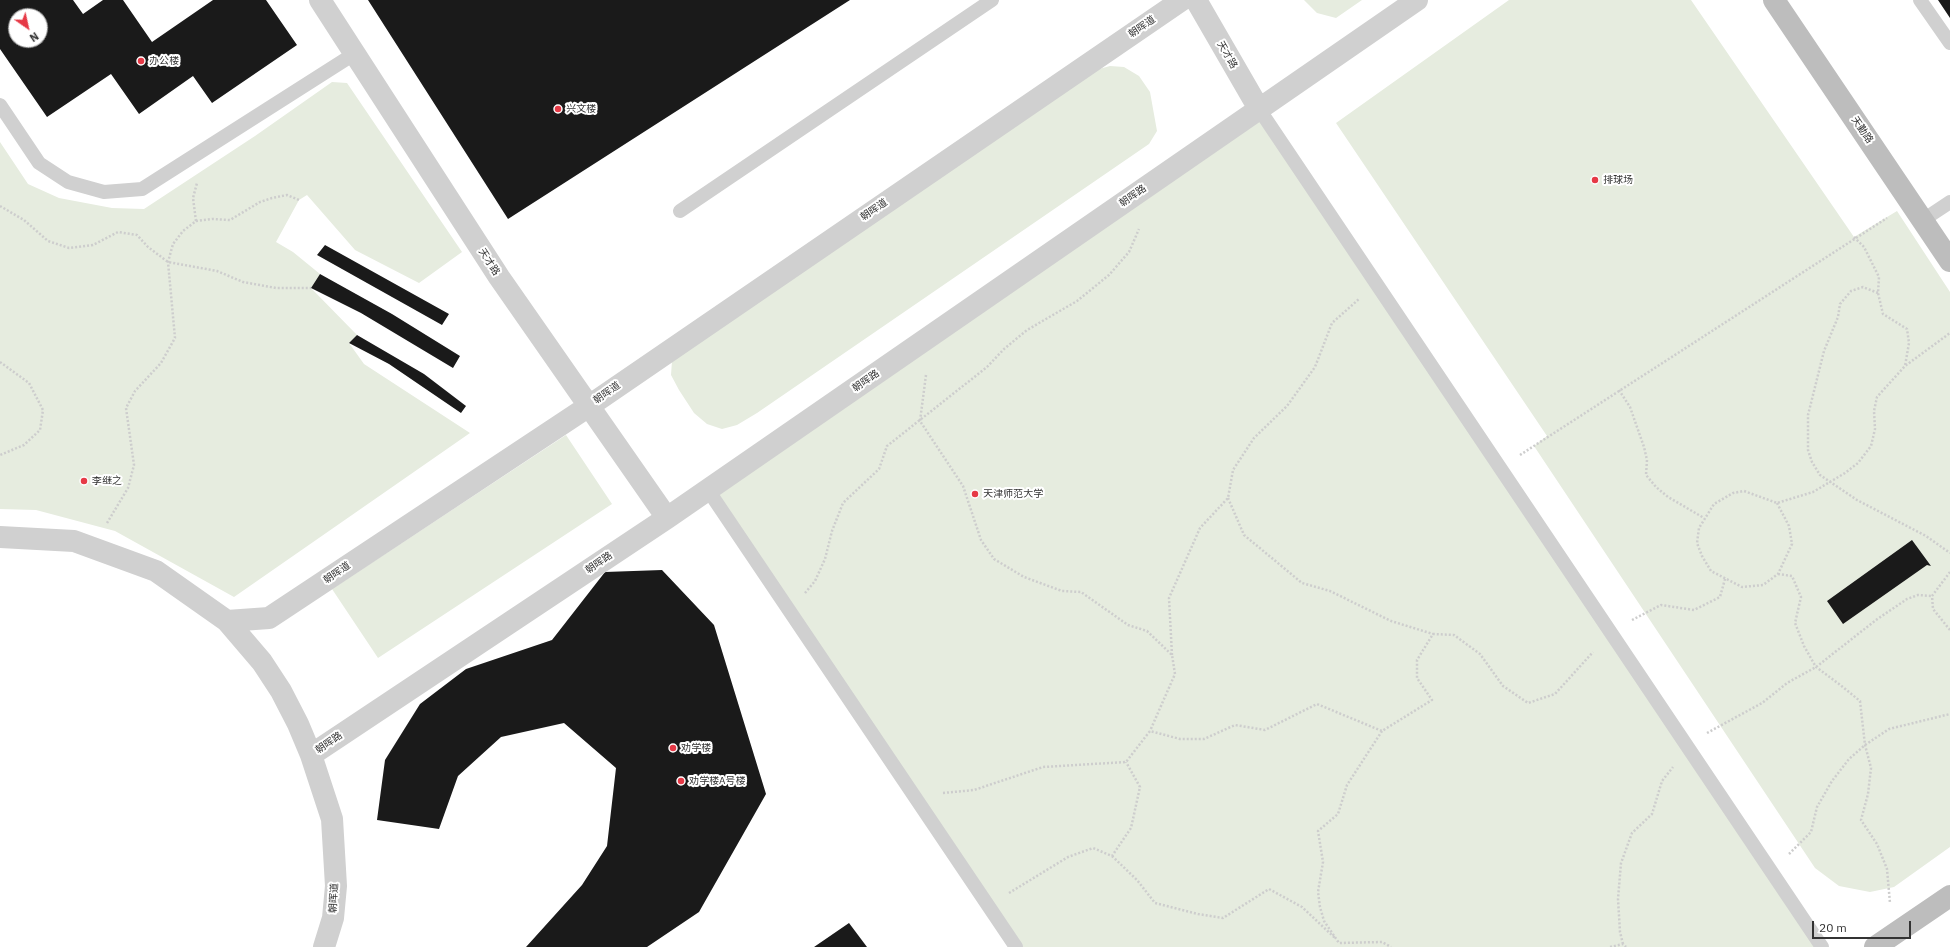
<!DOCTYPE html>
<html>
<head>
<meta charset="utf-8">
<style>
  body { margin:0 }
  #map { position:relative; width:1950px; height:947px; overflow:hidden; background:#fff; font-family:"IBM Plex Sans",sans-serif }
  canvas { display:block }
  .north { position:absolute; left:8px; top:8px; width:40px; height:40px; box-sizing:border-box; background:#fff; border:1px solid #adadad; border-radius:50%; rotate:146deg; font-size:11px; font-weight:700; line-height:16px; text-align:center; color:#333 }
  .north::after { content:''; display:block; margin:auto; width:14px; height:18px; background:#e63946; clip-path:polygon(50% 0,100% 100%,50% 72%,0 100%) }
  .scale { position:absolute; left:1812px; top:921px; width:99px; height:18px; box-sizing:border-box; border:2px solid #333; border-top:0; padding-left:5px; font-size:12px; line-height:14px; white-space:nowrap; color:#333; -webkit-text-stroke:3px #fff; paint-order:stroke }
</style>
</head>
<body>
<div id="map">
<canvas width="1950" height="947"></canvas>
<div class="north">N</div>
<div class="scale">20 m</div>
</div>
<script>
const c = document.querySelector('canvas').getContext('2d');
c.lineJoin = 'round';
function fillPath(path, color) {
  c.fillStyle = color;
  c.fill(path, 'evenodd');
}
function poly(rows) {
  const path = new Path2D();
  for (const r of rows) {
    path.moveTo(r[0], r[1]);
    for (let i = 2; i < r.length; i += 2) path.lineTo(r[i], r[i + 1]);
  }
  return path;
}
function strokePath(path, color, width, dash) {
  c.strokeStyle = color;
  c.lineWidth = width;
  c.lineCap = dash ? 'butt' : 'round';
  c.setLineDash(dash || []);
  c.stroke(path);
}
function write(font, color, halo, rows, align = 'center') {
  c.font = font + ' "IBM Plex Sans","Noto Sans SC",sans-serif';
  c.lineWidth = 4;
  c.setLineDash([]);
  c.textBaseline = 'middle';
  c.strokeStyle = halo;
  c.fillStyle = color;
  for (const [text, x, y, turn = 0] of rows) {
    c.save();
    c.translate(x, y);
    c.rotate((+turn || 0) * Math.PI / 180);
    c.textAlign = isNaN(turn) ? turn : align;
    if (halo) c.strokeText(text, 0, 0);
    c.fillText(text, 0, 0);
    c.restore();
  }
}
const green = poly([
  [1304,0,1362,0,1336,18,1317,13],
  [1509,0,1691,0,1854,237,1897,211,1950,292,1950,847,1894,887,1870,892,1839,886,1815,868,1534,446,1547,436,1336,123],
  [1110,66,1124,67,1139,76,1150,92,1157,131,1149,144,757,413,737,425,722,429,707,424,694,413,679,390,671,375,672,361,1092,71],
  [332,82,347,83,462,252,419,283,355,250,307,195,299,200,276,242,293,252,320,274,311,288,357,335,349,343,364,364,470,433,234,597,115,531,36,510,0,509,0,142,28,184,59,198,112,208,144,209,255,136],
  [1259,109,1822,947,1016,947,708,490],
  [566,435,612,504,378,658,332,589]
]);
const building = poly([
  [0,0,73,0,83,14,103,0,123,0,152,42,213,0,266,0,297,45,212,103,193,76,139,114,111,74,47,117,0,49],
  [16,16,40,16,40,40,16,40],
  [368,0,850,0,508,219],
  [1938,0,1950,0,1950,18],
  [325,245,449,314,442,325,317,255],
  [320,274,392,314,460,356,453,368,361,313,311,288],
  [357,335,424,374,466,406,461,413,389,364,349,343],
  [1912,540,1931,566,1927,565,1843,624,1827,601],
  [662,570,714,625,766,794,699,912,647,947,526,947,582,885,607,846,616,768,564,723,501,737,458,776,439,829,377,820,385,760,420,704,466,669,552,640,605,572],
  [849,923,867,947,814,947]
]);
const path = poly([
  [0,206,24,220,48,241,69,248,93,245,118,232,137,235,148,247,168,262,217,271,243,282,276,288,311,288],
  [196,221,193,198,197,183],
  [1854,237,1864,247,1879,277,1878,293,1883,314,1907,329,1909,343,1905,366],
  [1878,293,1863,287,1851,291,1840,304,1838,317,1824,351,1808,415,1808,450,1812,462,1820,475,1857,500,1926,536,1950,553],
  [0,362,29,383,43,410,40,430,24,445,0,455],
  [926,375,920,421,963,486,981,540,994,559,1024,577,1062,591,1081,592,1128,625,1147,631,1172,655,1175,674,1150,731],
  [1619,390,1630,407,1644,447,1647,460,1646,475,1656,487,1668,497,1704,518],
  [1520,455,1887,218],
  [1228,498,1244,535,1302,583,1330,591,1391,621,1433,634],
  [1777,503,1789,526,1792,544,1778,574,1763,585,1742,587,1711,571,1702,556,1697,543,1699,528,1714,504,1733,493,1744,491,1777,503,1813,492,1845,473,1858,463,1871,446,1875,429,1874,411,1877,397,1905,366,1950,333],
  [107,523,128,488,134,465,126,408,135,391,161,363,175,338,168,262,173,244,183,231,196,221,212,219,230,220,260,202,272,198,287,195,299,200],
  [1950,572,1932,596,1933,609,1950,630],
  [1778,574,1792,576,1801,597,1795,623,1804,646,1816,667,1839,684,1860,701,1865,745,1871,768,1868,794,1861,820,1877,844,1887,869,1890,903],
  [805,593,815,581,825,559,832,531,843,503,879,469,887,446,987,367,1004,349,1027,330,1077,301,1109,275,1129,252,1139,229],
  [1632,620,1661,605,1694,610,1720,597,1725,579],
  [1172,655,1169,598,1200,528,1228,498,1233,470,1254,438,1287,406,1315,367,1332,323,1359,299],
  [1382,731,1347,785,1338,814,1318,831,1323,862,1318,892,1320,907,1324,921,1339,943,1382,942,1391,947],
  [1707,733,1762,703,1787,683,1816,667,1876,620,1907,599,1918,595,1932,596],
  [943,793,974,790,1043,767,1126,762,1150,731,1180,739,1204,739,1235,725,1265,730,1317,704,1382,731,1432,700,1417,678,1417,660,1433,634,1454,635,1480,654,1503,686,1528,703,1555,694,1593,652],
  [1789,854,1811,832,1817,807,1832,781,1849,759,1865,745,1889,729,1950,714],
  [1112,856,1137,880,1155,903,1198,914,1223,918,1269,889,1302,907,1335,938],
  [1009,893,1068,857,1093,848,1112,856,1131,828,1140,787,1126,762],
  [1623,944,1620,932,1618,899,1621,863,1632,833,1652,814,1662,781,1673,767],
  [1610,947,1623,944,1626,947]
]);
const lane = poly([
  [1920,0,1950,43],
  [0,105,39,163,68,182,104,192,142,189,354,54],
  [1259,109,1822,947],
  [680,211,992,0],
  [1923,220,1950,202],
  [708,490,1016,947]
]);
const street = poly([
  [320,0,499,277,667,518],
  [1196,0,1259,109],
  [0,537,74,541,156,571,227,621,269,618,589,406,1182,0],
  [227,621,262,662,281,691,298,724,311,755,332,819,336,886,333,918,324,947],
  [311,755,667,518,1417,0]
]);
const secondary = poly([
  [1774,0,1950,261],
  [1875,947,1950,896]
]);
const markers = [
  [141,61,4,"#e63946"],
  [558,109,4,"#e63946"],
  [1595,180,4,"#e63946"],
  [84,481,4,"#e63946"],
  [975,494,4,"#e63946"],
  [673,748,4,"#e63946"],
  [681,781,4,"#e63946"]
];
const streetNames = [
  ["朝晖道",1142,27,-34],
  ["天才路",1227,55,60],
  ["天勤路",1862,130,56],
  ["朝晖路",1133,196,-35],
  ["朝晖道",874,210,-34],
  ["天才路",489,262,57],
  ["朝晖路",866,381,-35],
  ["朝晖道",607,393,-35],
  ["朝晖路",599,563,-34],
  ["朝晖道",337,573,-34],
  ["朝晖路",329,743,-34],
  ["朝晖道",334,898,-87]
];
const poiNames = [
  ["办公楼",149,61],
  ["兴文楼",566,109],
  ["排球场",1603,180],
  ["李继之",92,481],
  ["天津师范大学",983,494],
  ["劝学楼",681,748],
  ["劝学楼A号楼",689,781]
];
fillPath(green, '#e6ecdf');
fillPath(building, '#1a1a1a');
strokePath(path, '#cdcdcd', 2.5, [2, 2]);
strokePath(lane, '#d0d0d0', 14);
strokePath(street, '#d0d0d0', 22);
strokePath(secondary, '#bdbdbd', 22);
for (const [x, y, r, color] of markers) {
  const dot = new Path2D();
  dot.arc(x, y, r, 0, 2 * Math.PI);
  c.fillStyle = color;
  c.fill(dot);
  strokePath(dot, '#fff', 1.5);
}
write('10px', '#333', '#fff', streetNames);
write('10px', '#333', '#fff', poiNames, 'left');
</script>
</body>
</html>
